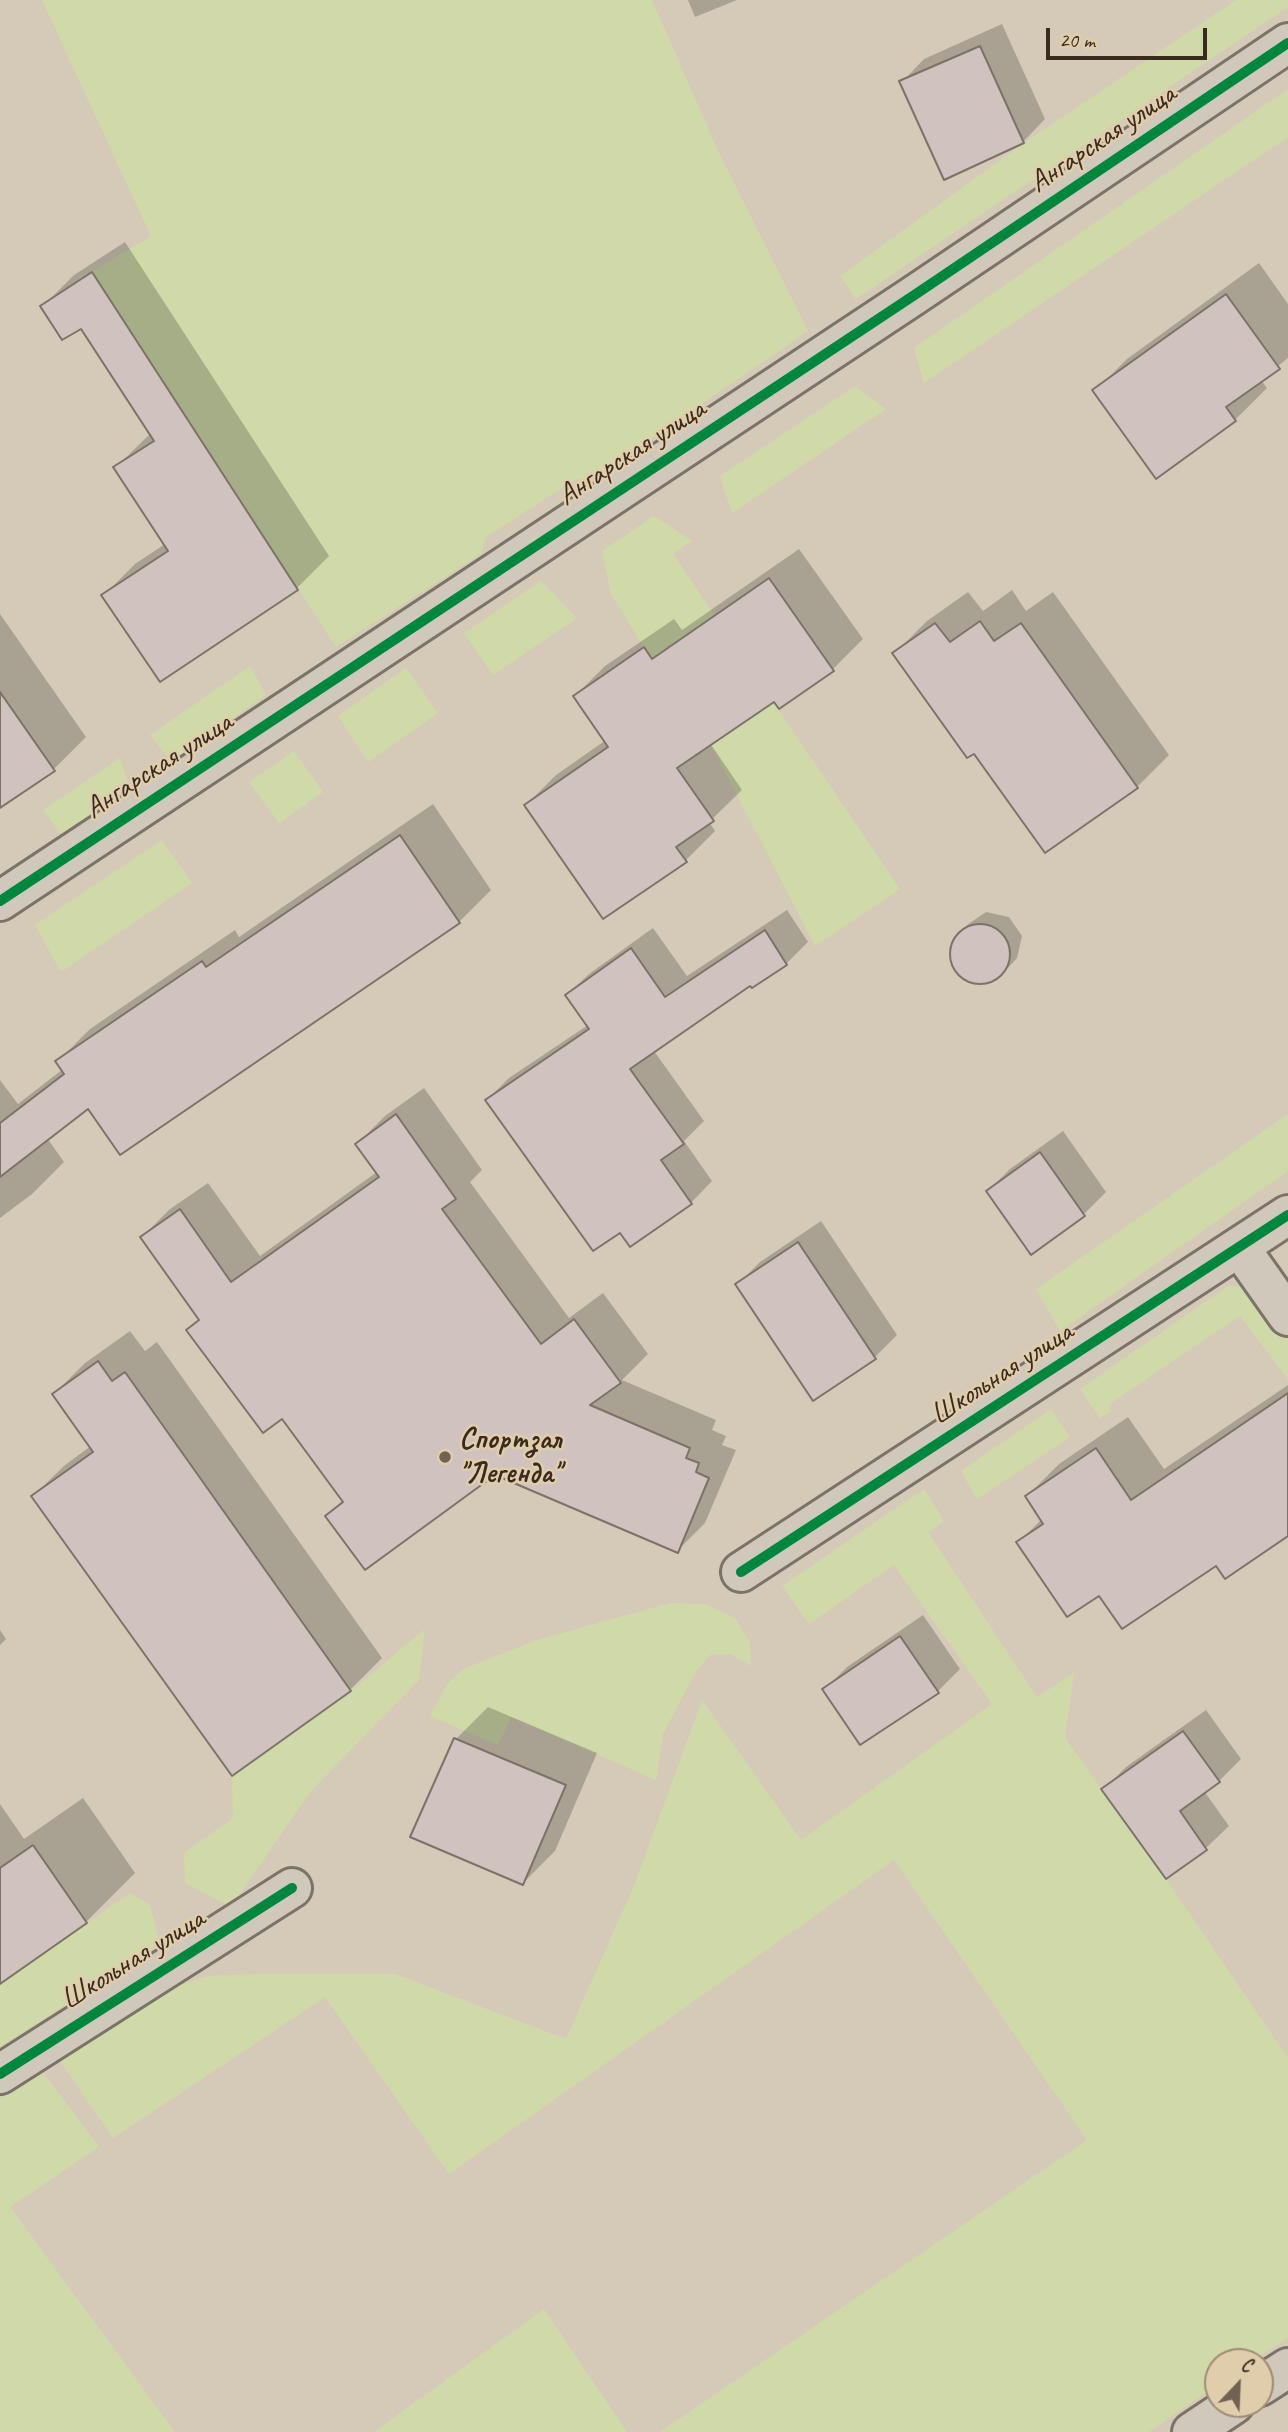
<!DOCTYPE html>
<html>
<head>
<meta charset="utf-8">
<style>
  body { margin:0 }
  #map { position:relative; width:1288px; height:2432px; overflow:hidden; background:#d4cab7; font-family:Caveat,sans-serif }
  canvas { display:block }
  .north { position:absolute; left:1204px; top:2348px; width:70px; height:70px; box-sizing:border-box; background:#e0cdab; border:2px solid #9e8c73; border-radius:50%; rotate:23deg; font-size:19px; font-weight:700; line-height:28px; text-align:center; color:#3b2a1e }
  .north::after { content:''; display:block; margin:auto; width:24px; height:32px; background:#716254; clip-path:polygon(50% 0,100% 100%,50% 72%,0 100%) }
  .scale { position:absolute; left:1046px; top:28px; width:161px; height:32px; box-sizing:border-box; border:4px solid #3b2a1e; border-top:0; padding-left:9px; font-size:21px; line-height:24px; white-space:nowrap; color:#3b2a1e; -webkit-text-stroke:5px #e0cdab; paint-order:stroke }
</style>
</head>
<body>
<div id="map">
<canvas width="1288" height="2432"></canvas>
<div class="north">С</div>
<div class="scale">20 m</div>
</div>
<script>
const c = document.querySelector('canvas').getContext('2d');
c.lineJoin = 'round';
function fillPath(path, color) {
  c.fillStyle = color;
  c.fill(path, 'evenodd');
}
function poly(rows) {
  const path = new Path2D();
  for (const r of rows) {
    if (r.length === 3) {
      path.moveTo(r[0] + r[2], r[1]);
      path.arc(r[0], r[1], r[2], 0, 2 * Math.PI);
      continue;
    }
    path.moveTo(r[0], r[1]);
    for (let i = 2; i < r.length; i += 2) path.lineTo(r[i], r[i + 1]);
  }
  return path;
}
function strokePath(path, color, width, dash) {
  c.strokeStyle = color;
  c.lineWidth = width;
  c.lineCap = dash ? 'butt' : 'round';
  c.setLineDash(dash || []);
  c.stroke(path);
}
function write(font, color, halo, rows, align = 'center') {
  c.font = font + ' Caveat,sans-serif';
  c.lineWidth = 5;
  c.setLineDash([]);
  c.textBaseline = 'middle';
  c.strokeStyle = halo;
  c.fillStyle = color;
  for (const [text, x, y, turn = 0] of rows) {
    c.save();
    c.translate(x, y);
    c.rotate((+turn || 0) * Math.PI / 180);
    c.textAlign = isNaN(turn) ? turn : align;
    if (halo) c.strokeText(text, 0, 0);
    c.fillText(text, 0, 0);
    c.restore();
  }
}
const green = poly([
  [42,0,652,0,718,151,808,331,589,481,576,479,486,537,481,554,336,647,92,272,151,236],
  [1236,0,1288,0,1288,7,856,299,840,276,1024,143],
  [1288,89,1288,137,924,383,914,348],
  [855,386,886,409,732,513,720,476],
  [654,516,692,541,673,554,900,889,815,946,711,745,644,647,611,594,602,551],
  [541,581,577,618,493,675,464,633],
  [250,666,266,695,171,761,150,735],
  [406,668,438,713,368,762,338,716],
  [294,751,323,792,279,823,249,782],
  [120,758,130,790,63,836,43,810],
  [162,840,192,883,61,972,35,925],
  [1288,1114,1288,1171,1060,1331,1036,1289],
  [1228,1286,1244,1287,1260,1297,1288,1336,1288,1379,1240,1316,1108,1405,1111,1411,1100,1418,1080,1389],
  [1051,1409,1070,1437,977,1499,961,1471],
  [924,1489,944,1521,928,1532,1037,1697,1074,1673,1065,1738,1166,1879,1288,2058,1288,2337,1251,2362,1218,2362,1218,2384,1149,2432,660,2432,1087,2140,894,1860,449,2174,325,1997,113,2138,59,2060,168,1988,210,1976,252,1974,395,1974,566,2039,636,1881,702,1700,801,1840,992,1704,894,1565,809,1624,782,1586],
  [670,1603,705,1604,735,1618,750,1642,751,1666,731,1654,710,1655,697,1670,663,1734,656,1780,511,1717,498,1745,430,1716,446,1685,463,1669,537,1640],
  [425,1629,419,1680,310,1792,231,1907,185,1883,184,1853,233,1818,232,1776,351,1691],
  [130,1893,150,1905,160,1944,0,2047,0,1984],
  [42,2071,99,2147,10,2207,175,2432,0,2432,0,2099],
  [544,2309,627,2432,374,2432]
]);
const shadow = poly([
  [688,0,737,0,695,17],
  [1002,24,1045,119,1023,142,902,82,924,59],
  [125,242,329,556,297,588,160,680,103,596,135,564,165,544,115,468,151,433,81,326,42,307,74,275],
  [1259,263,1288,304,1288,358,1261,380,1267,388,1235,420,1095,391,1127,359],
  [799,549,863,639,833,669,779,707,774,700,710,743,742,790,709,822,715,831,685,861,526,805,556,775,606,740,575,696,605,666,674,619,682,630],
  [1012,590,1026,611,1053,592,1169,755,1137,787,974,751,895,653,927,621,968,592,983,611],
  [0,614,86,737,54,769,0,806],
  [433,804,491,890,459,922,120,1153,89,1107,47,1138,64,1162,32,1194,0,1218,0,1080,18,1104,63,1069,58,1061,90,1029,235,930,239,937],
  [787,910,808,942,786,964,751,983,654,1051,704,1121,684,1141,712,1181,691,1203,620,1230,487,1100,509,1078,588,1025,567,995,589,974,653,928,687,976],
  [986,912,1009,917,1022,936,1017,958,1006,970,986,983,963,979,950,959,955,937,967,925],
  [424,1088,482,1170,470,1182,569,1318,603,1293,648,1354,622,1380,716,1420,712,1430,726,1436,722,1445,736,1450,705,1523,677,1551,494,1473,327,1516,343,1500,282,1417,188,1330,200,1318,142,1237,170,1209,208,1183,260,1256,377,1172,357,1144,385,1116],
  [1063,1131,1106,1192,1084,1214,1031,1252,988,1191,1010,1169],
  [821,1221,897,1335,875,1357,737,1285,760,1262],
  [130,1331,145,1351,157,1342,382,1658,350,1690,232,1774,33,1496,65,1465,91,1446,54,1394,85,1363],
  [1288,1385,1288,1534,1216,1563,1100,1594,1018,1543,1042,1519,1027,1496,1059,1464,1128,1417,1164,1469],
  [923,1615,960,1669,937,1692,825,1689,847,1667],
  [0,1630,6,1639,0,1645],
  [488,1707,597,1753,555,1851,523,1883,412,1836,456,1739],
  [1206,1710,1241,1759,1219,1781,1204,1791,1229,1826,1206,1848,1167,1876,1104,1789,1126,1767],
  [83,1798,135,1873,86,1922,0,1982,0,1804,24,1839]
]);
const building = poly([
  [980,46,1024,143,944,180,899,81,980,46],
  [92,272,298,590,160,682,101,595,168,551,113,467,154,441,81,329,62,340,40,306,92,272],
  [1226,294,1280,369,1226,407,1236,421,1156,479,1092,390,1226,294],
  [769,578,834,671,779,709,774,702,677,768,714,821,676,847,687,862,603,919,524,805,608,747,573,696,644,647,652,659,769,578],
  [980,621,994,641,1021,623,1138,788,1045,853,974,754,967,758,892,653,935,623,950,642,980,621],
  [0,692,55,771,0,808,0,692],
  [400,835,460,923,120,1155,88,1109,0,1177,0,1123,64,1074,55,1061,202,961,206,967,400,835],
  [980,954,30],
  [765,930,787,965,752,988,750,986,630,1069,684,1144,661,1160,692,1204,630,1247,620,1233,593,1251,485,1100,589,1029,565,995,631,948,665,997,765,930],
  [396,1114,456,1199,442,1209,541,1344,574,1319,621,1383,590,1405,690,1448,686,1458,699,1463,696,1472,709,1478,678,1553,495,1475,365,1570,325,1516,343,1502,282,1419,263,1433,186,1330,199,1320,140,1237,180,1209,231,1282,379,1177,355,1144,396,1114],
  [1040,1152,1085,1216,1031,1255,986,1191,1040,1152],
  [798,1242,876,1359,813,1401,735,1284,798,1242],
  [98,1361,112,1381,125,1372,351,1691,232,1776,31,1496,93,1452,52,1394,98,1361],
  [1288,1393,1288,1536,1225,1579,1216,1566,1122,1629,1099,1596,1067,1617,1016,1542,1043,1524,1025,1496,1096,1448,1131,1500,1288,1393],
  [900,1636,939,1693,860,1745,822,1689,900,1636],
  [1183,1731,1220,1782,1180,1811,1207,1850,1166,1879,1101,1789,1183,1731],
  [454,1738,566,1785,523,1885,410,1837,454,1738],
  [33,1845,87,1923,0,1984,0,1868,33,1845]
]);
const minor = poly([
  [1240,1248,1288,1316],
  [741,1572,1288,1215],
  [0,2074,292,1888],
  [1260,2386,1288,2368],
  [1192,2432,1234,2404]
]);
const tertiary = poly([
  [0,901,916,294,1288,43]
]);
const cycleway = poly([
  [0,901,916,294,1288,43],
  [741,1572,1288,1215],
  [0,2074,292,1888]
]);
const markers = [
  [445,1457,7,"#716254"]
];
const streetNames = [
  ["Ангарская улица",1103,139,-34],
  ["Ангарская улица",632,453,-33],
  ["Ангарская улица",159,766,-33],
  ["Школьная улица",1002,1374,-33],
  ["Школьная улица",133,1960,-32]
];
const poiNames = [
  ["Спортзал",459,1440],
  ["\"Легенда\"",459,1474]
];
fillPath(green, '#d0daa9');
fillPath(shadow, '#0003');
fillPath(building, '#d0c2be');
strokePath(building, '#7b7368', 2);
strokePath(minor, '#7b7368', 44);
strokePath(tertiary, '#7b7368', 44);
strokePath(minor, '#d0c8bb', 38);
strokePath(tertiary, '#d0c8bb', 38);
strokePath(cycleway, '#00873e', 10);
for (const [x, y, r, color] of markers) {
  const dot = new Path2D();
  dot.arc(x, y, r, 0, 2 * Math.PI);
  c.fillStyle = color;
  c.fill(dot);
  strokePath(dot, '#e0cdab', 2.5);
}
write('30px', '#3b2a1e', '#e0cdab', streetNames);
write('bold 30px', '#3b2a1e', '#e0cdab', poiNames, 'left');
</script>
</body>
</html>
